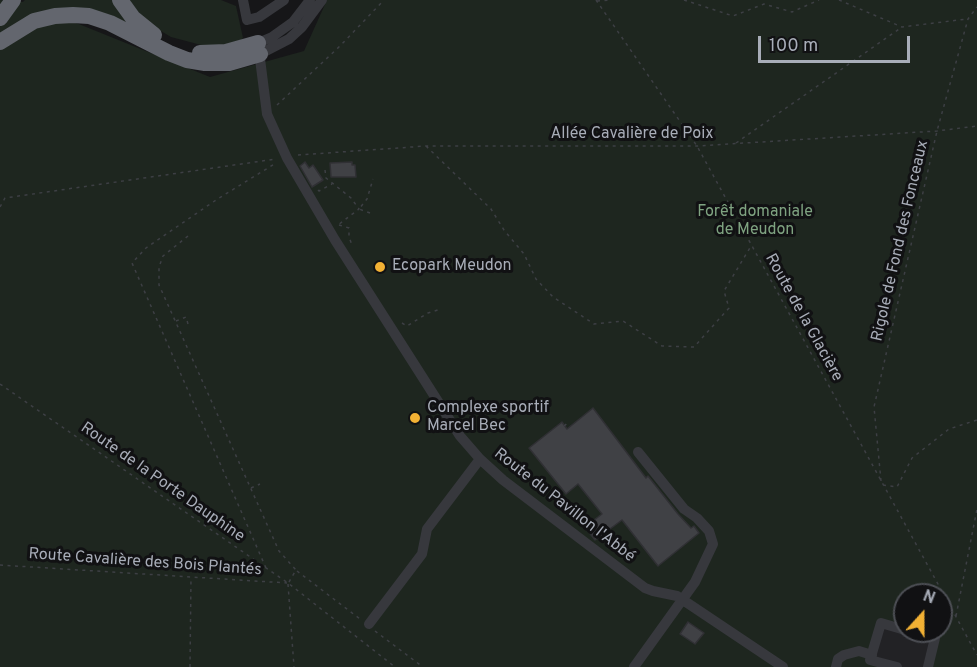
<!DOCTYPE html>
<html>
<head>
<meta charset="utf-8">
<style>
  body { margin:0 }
  #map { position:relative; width:977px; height:667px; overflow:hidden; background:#161618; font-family:Overpass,sans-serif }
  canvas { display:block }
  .north { position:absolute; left:893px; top:583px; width:60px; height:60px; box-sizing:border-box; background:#111113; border:2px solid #4d4f55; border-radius:50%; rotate:21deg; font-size:16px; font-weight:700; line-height:24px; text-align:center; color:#a8adb8 }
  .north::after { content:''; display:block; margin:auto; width:21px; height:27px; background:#f2b134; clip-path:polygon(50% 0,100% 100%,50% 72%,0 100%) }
  .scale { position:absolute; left:758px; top:36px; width:152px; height:27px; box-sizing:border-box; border:3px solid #a8adb8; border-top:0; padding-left:8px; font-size:18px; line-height:21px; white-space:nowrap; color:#a8adb8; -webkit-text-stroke:4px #111113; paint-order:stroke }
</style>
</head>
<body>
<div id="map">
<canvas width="977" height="667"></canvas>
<div class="north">N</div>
<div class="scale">100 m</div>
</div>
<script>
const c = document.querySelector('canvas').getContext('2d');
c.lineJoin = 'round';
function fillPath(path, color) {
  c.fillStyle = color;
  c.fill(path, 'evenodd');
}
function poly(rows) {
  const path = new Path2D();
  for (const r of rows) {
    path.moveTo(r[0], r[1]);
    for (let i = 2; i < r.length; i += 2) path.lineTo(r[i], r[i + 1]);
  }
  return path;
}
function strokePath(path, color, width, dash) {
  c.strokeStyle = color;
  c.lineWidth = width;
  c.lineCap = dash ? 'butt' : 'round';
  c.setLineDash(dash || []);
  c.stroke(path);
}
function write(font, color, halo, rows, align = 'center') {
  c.font = font + ' Overpass,sans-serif';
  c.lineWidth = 6;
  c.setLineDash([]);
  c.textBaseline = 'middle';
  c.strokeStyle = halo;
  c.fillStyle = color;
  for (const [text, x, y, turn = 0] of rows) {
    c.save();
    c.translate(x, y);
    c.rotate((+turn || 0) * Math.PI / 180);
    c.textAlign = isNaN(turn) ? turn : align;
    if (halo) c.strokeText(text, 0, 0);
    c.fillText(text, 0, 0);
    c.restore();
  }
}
const built = poly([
  [879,620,939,636,930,667,884,667,867,662]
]);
const green = poly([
  [0,0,23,2,25,0,115,0,137,29,49,12,210,77,304,51,327,0,977,0,977,667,930,667,939,636,921,631,941,631,941,595,905,595,905,627,879,620,867,662,884,667,0,667],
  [129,0,221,0,236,6,243,38,236,46,205,46,171,37,146,22]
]);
const building = poly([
  [305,162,309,168,313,165,323,180,312,187,300,166,305,162],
  [352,162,352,165,355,165,356,177,331,177,330,163,352,162],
  [593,408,646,478,648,476,678,514,691,528,694,526,699,533,658,566,622,520,595,540,585,527,602,514,578,484,566,494,529,448,562,422,567,429,593,408],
  [688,622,704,633,695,644,680,634,688,622]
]);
const path = poly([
  [596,0,697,146,977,655],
  [684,0,733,16,764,4,792,12,819,0],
  [839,0,902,27,967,19],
  [597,1,612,0],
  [277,105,340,46,384,0],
  [736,143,902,27],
  [426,146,491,209,504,230,524,254,536,279,553,297,594,324,623,321,662,346,694,347,729,308,724,291,751,246],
  [298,155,426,146,697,146,937,131,977,126],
  [325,170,326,178,351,198,359,209,338,225],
  [318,190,319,191,332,184],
  [0,207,5,198,276,159],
  [370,213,359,209,367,199,373,179],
  [339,225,349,228,349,237,352,245],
  [188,236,163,256,159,267,159,285,279,551,296,570,289,582],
  [176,321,186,317,188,324],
  [402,323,407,326,428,313,441,309],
  [0,384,288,583,395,667],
  [564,426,569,422],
  [881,481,874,407,937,131,968,19,977,7],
  [883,485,897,487,912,458,949,429,977,420],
  [251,488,260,484],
  [0,565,287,583],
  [266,568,132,263,146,248,216,200,276,163],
  [297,571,360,619],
  [288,584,294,667],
  [956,616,977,509],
  [375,631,423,667],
  [190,667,191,578]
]);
const minor = poly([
  [243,0,247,20,259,17,284,0],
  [310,0,293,22,272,37,258,43,267,114,287,158,335,240,460,436,480,459,503,480,645,588,653,591,677,596,783,667],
  [260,54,289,39,302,27,322,0],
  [369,624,422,554,427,529,480,459],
  [909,631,935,638,928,667],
  [634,667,695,582,713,544,709,531,697,518,684,509,638,452],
  [836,667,838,659,844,655,859,651,872,655],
  [897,667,870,660,881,623,905,630]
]);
const highway = poly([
  [120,0,133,18,154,35],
  [0,18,13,0],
  [0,42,34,21,55,16,73,15,89,16,110,23,169,53,187,60,205,63,229,63,260,54],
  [200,53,226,52,258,43]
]);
const markers = [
  [380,267,6,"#f2b134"],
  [415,418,6,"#f2b134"]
];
const streetNames = [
  ["Allée Cavalière de Poix",632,135],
  ["Rigole de Fond des Fonceaux",901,241,-77],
  ["Route de la Glacière",803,318,61],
  ["Route de la Porte Dauphine",162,483,35],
  ["Route du Pavillon l'Abbé",564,506,38],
  ["Route Cavalière des Bois Plantés",145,563,4]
];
const parkNames = [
  ["Forêt domaniale",755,213],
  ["de Meudon",755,231]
];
const poiNames = [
  ["Ecopark Meudon",392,267],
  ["Complexe sportif",427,409],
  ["Marcel Bec",427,427]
];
fillPath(built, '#222225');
fillPath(green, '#1e261f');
fillPath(building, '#404145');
strokePath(building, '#303034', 1.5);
strokePath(path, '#3d3f44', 1.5, [3, 4.5]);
strokePath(minor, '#37383d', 10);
strokePath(highway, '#63666e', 16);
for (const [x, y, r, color] of markers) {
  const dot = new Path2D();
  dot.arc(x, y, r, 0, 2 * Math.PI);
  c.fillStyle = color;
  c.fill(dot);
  strokePath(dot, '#111113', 2);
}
write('16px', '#a8adb8', '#111113', streetNames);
write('16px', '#7fa381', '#111113', parkNames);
write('16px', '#a8adb8', '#111113', poiNames, 'left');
</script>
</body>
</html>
